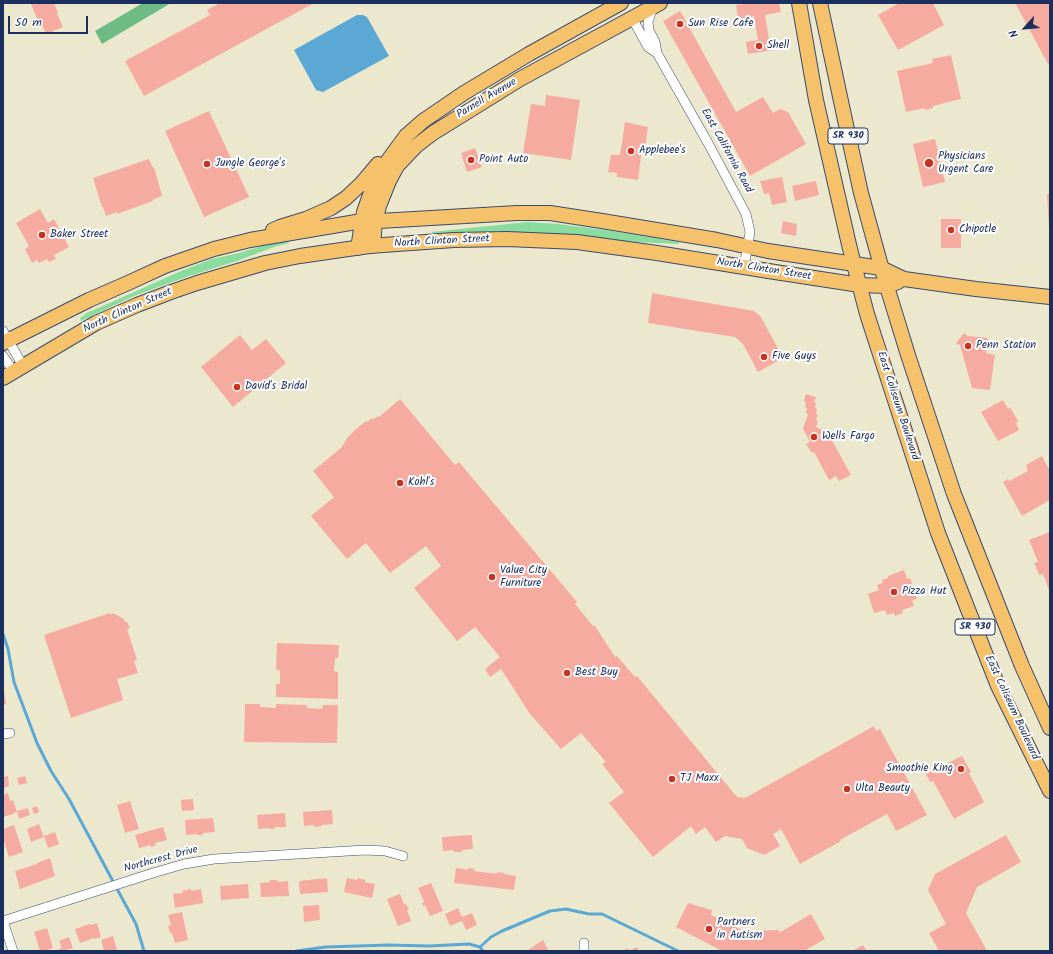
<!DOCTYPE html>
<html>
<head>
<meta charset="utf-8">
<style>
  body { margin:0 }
  #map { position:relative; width:1053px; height:954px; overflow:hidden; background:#ece8cd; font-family:Kalam,sans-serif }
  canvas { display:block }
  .frame { position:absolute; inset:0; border:4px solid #1b2f5e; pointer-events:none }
  .north { position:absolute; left:1005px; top:8px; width:40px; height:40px; -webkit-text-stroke:3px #fff; paint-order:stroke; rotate:243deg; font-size:11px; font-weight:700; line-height:16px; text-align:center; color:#1b2f5e }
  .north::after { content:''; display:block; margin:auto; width:14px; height:18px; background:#1b2f5e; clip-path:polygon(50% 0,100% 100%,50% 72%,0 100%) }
  .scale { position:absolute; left:8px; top:16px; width:80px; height:18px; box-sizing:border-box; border:2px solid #1b2f5e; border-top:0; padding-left:5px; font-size:12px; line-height:14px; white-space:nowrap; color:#1b2f5e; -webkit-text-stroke:3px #fff; paint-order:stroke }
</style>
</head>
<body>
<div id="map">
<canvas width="1053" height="954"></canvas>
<div class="frame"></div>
<div class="north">N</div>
<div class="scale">50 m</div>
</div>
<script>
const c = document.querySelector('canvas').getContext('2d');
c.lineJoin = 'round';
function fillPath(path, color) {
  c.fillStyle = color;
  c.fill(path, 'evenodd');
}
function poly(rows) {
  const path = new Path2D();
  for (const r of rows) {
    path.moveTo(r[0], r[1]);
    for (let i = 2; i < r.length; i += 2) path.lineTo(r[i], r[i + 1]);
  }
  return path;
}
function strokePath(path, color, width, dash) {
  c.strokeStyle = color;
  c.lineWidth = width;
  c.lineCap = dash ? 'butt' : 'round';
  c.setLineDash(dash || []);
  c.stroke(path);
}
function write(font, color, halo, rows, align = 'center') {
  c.font = font + ' Kalam,sans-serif';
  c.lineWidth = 4;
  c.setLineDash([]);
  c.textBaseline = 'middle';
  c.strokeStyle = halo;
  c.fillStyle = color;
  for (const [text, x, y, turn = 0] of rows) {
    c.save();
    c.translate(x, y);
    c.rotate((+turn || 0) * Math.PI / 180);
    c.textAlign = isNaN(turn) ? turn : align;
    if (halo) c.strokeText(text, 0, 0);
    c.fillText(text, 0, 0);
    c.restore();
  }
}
const green = poly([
  [527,222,558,224,612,231,679,242,679,244,635,242,602,239,433,235,432,232],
  [288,240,289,243,274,247,237,261,186,277,134,296,81,321,80,318,87,313,181,271,212,259,235,254,276,242]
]);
const forest = poly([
  [143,3,171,3,102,44,95,31]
]);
const water = poly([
  [357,15,363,15,367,17,389,56,323,92,316,90,294,50]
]);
const stream = poly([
  [3,634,8,649,14,682,37,743,51,771,69,799,123,900,136,924,144,951],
  [480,947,491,937,502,931,550,911,566,909,589,914,602,914,678,951],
  [296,951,326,947,389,945,429,946,469,944,480,947,483,951]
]);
const building = poly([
  [33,3,54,3,58,13,57,14,63,27,46,34,40,20,38,21,31,4],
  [220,3,314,3,144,96,125,61,210,15,207,10],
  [748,3,779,3,781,12,765,15,769,39,770,39,772,50,748,54,746,42,758,40,754,16,738,19,736,5],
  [899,3,933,3,944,25,898,50,878,15],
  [1015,3,1050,3,1050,63,1048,64],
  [680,11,736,112,763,97,773,113,780,109,788,112,806,144,750,176,663,21],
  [951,55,961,99,933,106,933,108,925,110,924,108,906,112,897,71,933,63,932,59],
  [546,95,580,100,571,160,523,153,531,104,545,106],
  [209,111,249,197,204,217,165,131],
  [625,122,648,127,645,148,642,148,638,180,617,177,617,173,608,172,611,155,620,155],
  [935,139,945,182,923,187,913,144],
  [475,148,482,167,467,172,461,153],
  [149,159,153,168,154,167,162,196,152,200,153,201,117,214,117,212,106,216,103,207,102,207,93,178],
  [782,177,787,202,772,205,769,193,764,194,760,181],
  [816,181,819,195,795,201,792,186],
  [1047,194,1050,194,1050,228,1049,228],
  [40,209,48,223,54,219,69,247,54,255,56,259,49,262,47,259,39,263,37,260,32,263,25,249,29,246,16,223],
  [941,219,961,219,961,248,941,248],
  [783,221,797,224,796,236,781,233],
  [652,293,754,311,761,317,783,358,758,372,743,344,735,337,648,323],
  [964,333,968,336,988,338,986,353,995,355,990,390,972,388,960,345,956,343],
  [240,335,252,350,266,339,286,363,233,407,201,367],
  [806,394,816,397,814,402,816,403,815,408,817,409,816,414,818,415,816,420,818,421,816,427,822,430,820,436,821,438,829,435,851,475,839,481,836,476,829,480,814,452,812,453,806,444,810,442,803,429,808,414,806,413,807,408,805,407,806,402,804,401],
  [400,399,455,465,459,462,577,602,575,604,593,626,595,626,615,657,617,656,635,677,637,676,737,797,745,798,874,726,876,731,880,729,927,815,896,831,887,814,840,840,841,841,800,864,781,829,773,834,780,846,764,855,747,848,742,839,725,836,716,842,705,827,696,834,691,826,653,857,609,803,624,792,602,764,606,762,581,733,561,749,530,714,501,669,490,677,485,669,500,657,475,627,457,641,414,588,441,566,426,546,390,573,366,543,347,559,311,516,334,497,313,471,342,447,342,446,345,443,344,442,347,440,346,439,357,428,366,421,366,422,373,418,374,419,378,416,379,417],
  [1003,400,1008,409,1010,407,1018,421,1016,423,1019,430,998,441,981,412],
  [1042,456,1050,471,1050,500,1022,516,1003,482,1008,479,1009,481,1028,471,1026,465],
  [1050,532,1050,593,1043,574,1039,575,1034,563,1038,562,1029,540],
  [904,570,907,579,910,578,917,599,912,600,914,606,902,610,903,613,895,616,894,613,887,615,885,610,874,613,868,594,879,590,877,585,883,583,882,580,888,578,888,576],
  [110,613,111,615,113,613,124,619,124,621,127,622,130,628,127,629,137,660,134,661,138,673,117,679,123,700,71,718,44,635],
  [277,643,339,645,338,658,335,658,334,671,338,672,338,699,276,697,276,684,280,684,280,670,276,670],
  [3,690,4,690,6,704,3,705],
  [245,704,260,704,260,707,276,708,276,704,307,705,307,708,322,709,323,705,338,705,337,743,244,742],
  [962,756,971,772,969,773,984,802,954,819,933,781,930,782,926,774],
  [8,776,9,786,3,788,3,777],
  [25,776,27,783,19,785,17,778],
  [8,793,10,801,13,800,17,812,13,813,13,814,3,817,3,795],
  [193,799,194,810,182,811,181,800],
  [130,801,139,829,125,833,117,805],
  [37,806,39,812,34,814,32,808],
  [28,808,30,815,19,819,17,811],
  [332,810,333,824,322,825,322,826,314,827,314,825,304,826,303,812],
  [285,813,286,827,274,827,275,829,269,829,269,828,258,829,257,815],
  [213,818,215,832,203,833,203,835,197,835,197,834,186,835,185,820],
  [39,824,44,837,31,842,27,829],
  [14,825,23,852,9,857,3,838,3,829],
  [163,827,167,840,155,843,156,845,151,847,150,845,139,848,135,835],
  [55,832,59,844,48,848,44,836],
  [472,835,473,849,462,850,462,852,454,852,454,850,443,851,442,837],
  [1006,835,1021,862,977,887,966,913,987,951,939,951,929,933,946,924,928,890,935,874],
  [50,858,55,876,20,889,15,871,37,864,37,863],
  [456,868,468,870,468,868,474,869,474,871,497,874,497,872,504,873,504,874,516,876,514,890,454,883],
  [327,878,328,892,300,894,299,881],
  [347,878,357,880,358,878,365,880,365,882,375,884,372,898,344,892],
  [270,880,277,880,278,882,288,881,289,896,261,897,260,883,270,882],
  [431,883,443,911,430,916,425,905,423,906,422,903,424,902,418,888],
  [248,884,249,898,221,900,220,886],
  [191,889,191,891,201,889,203,903,175,908,173,894,183,893,182,891],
  [400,894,404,904,406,904,409,910,407,910,411,921,398,926,387,899],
  [688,903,712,910,711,915,750,934,749,931,779,930,779,933,811,914,825,939,804,951,722,951,676,927],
  [319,905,320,920,304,922,303,906],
  [458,908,462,917,472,913,477,925,466,930,462,921,450,926,445,914],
  [182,912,188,940,175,943,172,933,170,933,168,926,171,925,168,915],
  [97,923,101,937,95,939,94,938,80,943,75,929,90,924,91,925],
  [47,928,53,948,44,951,40,951,34,932],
  [113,936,117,950,114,951,104,951,101,940],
  [69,937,73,948,63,951,59,951,59,949,62,948,59,941],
  [543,940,549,951,528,951,528,950],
  [863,945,867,951,852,951],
  [637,947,639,951,622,951,628,948,629,951]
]);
const minor = poly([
  [653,7,648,22,649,30,655,42,657,53,708,143,746,214,750,232,744,267],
  [632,18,648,47,657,53],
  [3,331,23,366],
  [3,356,14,372],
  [3,734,10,733],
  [3,921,153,873,184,864,214,859,365,850,385,851,403,856],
  [3,921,13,951],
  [584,943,584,951]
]);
const primary = poly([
  [273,230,280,227,306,219,331,208,346,198,362,183,378,164],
  [373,246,375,222,379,206,389,181,397,166,416,146,433,133,520,79,660,3],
  [358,248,364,212,375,181,384,166,406,136,423,121,464,93,529,54,621,3],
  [3,343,89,300,128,283,165,266,214,249,250,240,362,221,379,221,517,213,550,213,602,221,717,240,768,251,881,268,904,279,976,289,1050,297],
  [3,378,96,323,137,305,171,292,197,283,265,263,300,256,369,246,454,240,507,239,577,242,657,253,775,272,860,285,886,286,898,282]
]);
const trunk = poly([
  [799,3,816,100,850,249,867,314,938,533,998,686,1050,791],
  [820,3,845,120,861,193,884,277,908,355,954,494,1022,666,1050,728]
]);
const markers = [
  [680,24,4,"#c8321e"],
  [759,46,4,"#c8321e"],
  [631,151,4,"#c8321e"],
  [471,160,4,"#c8321e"],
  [929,163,5,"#c8321e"],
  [207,164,4,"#c8321e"],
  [951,230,4,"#c8321e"],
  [42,235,4,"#c8321e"],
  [968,346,4,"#c8321e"],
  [764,357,4,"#c8321e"],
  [237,387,4,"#c8321e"],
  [814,437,4,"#c8321e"],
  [400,483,4,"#c8321e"],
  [492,577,4,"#c8321e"],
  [894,592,4,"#c8321e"],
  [567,673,4,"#c8321e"],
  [961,769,4,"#c8321e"],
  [672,779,4,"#c8321e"],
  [847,789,4,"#c8321e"],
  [709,929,4,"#c8321e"]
];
const shields = [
  [848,136,40],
  [975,627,40]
];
const shieldNames = [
  ["SR 930",848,136],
  ["SR 930",975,627]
];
const poiNames = [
  ["Sun Rise Cafe",688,24],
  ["Shell",767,46],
  ["Applebee's",639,151],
  ["Physicians",938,157],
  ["Urgent Care",938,170],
  ["Point Auto",479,160],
  ["Jungle George's",215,164],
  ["Chipotle",959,230],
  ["Baker Street",50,235],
  ["Penn Station",976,346],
  ["Five Guys",772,357],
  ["David's Bridal",245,387],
  ["Wells Fargo",822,437],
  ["Kohl's",408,483],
  ["Value City",500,571],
  ["Furniture",500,584],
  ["Pizza Hut",902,592],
  ["Best Buy",575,673],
  ["Smoothie King",953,769,"right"],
  ["TJ Maxx",680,779],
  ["Ulta Beauty",855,789],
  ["Partners",717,923],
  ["in Autism",717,936]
];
const streetNames = [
  ["Parnell Avenue",487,99,-31],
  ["East California Road",726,151,61],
  ["North Clinton Street",442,242,-3],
  ["North Clinton Street",764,270,9],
  ["North Clinton Street",128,311,-24],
  ["East Coliseum Boulevard",897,406,72],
  ["East Coliseum Boulevard",1011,708,65],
  ["Northcrest Drive",161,860,-15]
];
fillPath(green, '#89dc9d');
fillPath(forest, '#6ebc84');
fillPath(water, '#5ba8d4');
strokePath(stream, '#5ba8d4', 3);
fillPath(building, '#f6aba1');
strokePath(minor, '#3a4b6f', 10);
strokePath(primary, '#3a4b6f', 16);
strokePath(trunk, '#3a4b6f', 16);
strokePath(minor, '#fff', 9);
strokePath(primary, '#f5c16b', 14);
strokePath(trunk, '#f5c16b', 14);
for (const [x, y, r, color] of markers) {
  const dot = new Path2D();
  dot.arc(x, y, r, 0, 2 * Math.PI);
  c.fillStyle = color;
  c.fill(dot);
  strokePath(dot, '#fff', 1.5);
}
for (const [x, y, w] of shields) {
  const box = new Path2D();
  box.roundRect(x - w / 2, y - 8, w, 16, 3);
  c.fillStyle = '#fff';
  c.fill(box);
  strokePath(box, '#1b2f5e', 1);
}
write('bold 10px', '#1b2f5e', null, shieldNames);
write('11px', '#1b2f5e', '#fff', poiNames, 'left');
write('11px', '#1b2f5e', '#fff', streetNames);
</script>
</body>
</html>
